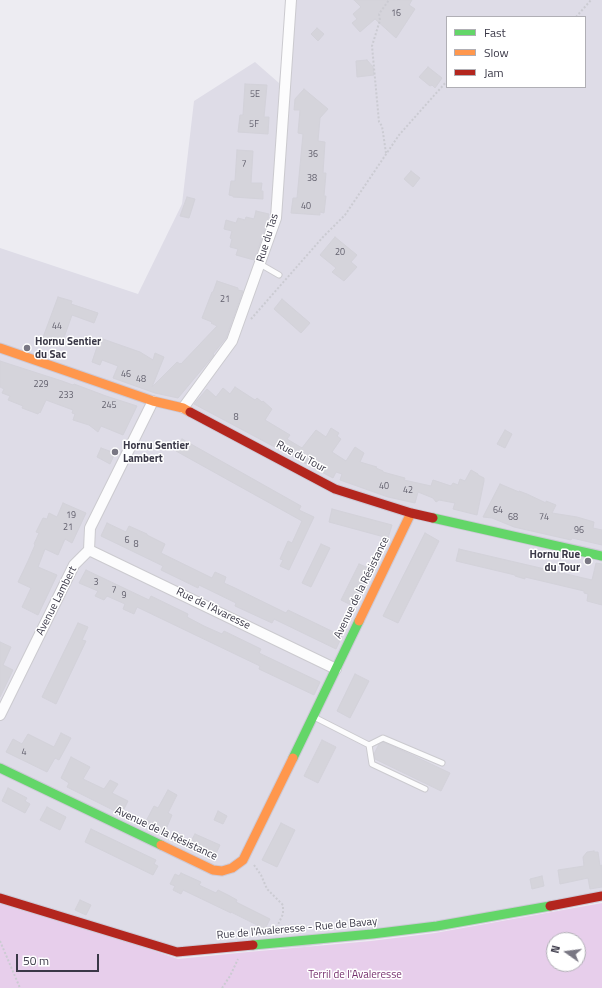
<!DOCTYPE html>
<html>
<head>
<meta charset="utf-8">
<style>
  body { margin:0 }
  #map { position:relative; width:602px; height:988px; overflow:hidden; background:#edecf2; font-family:"Titillium Web",sans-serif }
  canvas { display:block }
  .legend { position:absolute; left:446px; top:16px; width:140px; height:72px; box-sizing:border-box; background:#fff; border:1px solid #b0afb5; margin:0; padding:5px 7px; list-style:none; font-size:12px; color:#3a3847 }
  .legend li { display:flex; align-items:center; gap:8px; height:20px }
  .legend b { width:20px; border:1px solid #b0afb5 }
  .north { position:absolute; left:546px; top:932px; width:40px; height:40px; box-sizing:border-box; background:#fff; border:1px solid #b0afb5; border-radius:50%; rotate:284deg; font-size:11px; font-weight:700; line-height:16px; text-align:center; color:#3a3847 }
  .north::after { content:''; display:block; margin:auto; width:14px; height:18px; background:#797783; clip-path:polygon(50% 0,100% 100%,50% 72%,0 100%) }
  .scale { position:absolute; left:16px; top:954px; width:83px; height:18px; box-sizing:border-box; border:2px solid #3a3847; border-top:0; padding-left:5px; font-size:12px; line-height:14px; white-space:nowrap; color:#3a3847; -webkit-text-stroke:3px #fff; paint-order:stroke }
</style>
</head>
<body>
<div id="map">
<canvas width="602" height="988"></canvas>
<ul class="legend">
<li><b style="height:5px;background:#63d668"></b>Fast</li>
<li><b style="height:5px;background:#ff974d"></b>Slow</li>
<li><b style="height:5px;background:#b3261e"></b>Jam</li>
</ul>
<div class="north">N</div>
<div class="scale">50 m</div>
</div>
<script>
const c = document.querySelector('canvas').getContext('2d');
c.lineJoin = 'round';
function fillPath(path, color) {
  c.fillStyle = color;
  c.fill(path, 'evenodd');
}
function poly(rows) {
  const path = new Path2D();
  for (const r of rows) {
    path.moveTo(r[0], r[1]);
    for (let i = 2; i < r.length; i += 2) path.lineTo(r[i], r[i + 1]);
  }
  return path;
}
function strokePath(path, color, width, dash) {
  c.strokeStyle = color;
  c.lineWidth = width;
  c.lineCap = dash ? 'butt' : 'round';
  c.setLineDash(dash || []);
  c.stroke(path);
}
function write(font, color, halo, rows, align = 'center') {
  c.font = font + ' "Titillium Web",sans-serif';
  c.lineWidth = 3;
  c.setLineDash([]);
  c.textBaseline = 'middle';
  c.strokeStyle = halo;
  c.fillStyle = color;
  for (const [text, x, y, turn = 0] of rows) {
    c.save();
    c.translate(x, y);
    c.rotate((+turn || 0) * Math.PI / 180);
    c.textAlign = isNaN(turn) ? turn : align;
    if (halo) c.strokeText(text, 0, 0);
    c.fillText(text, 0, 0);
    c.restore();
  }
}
const residential = poly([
  [289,0,602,0,602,902,304,947,177,952,0,898,0,248,138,294,182,204,194,101,255,62,279,83],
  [447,17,585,17,585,87,447,87]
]);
const green = poly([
  [0,897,178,959,248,952,371,941,435,933,602,903,602,988,0,988],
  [554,940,578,940,578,964,554,964]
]);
const building = poly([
  [354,0,412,0,409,5,415,9,396,38,375,19,360,32,352,23,357,19,353,14,361,7,354,0],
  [317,28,324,34,318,41,311,34,317,28],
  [367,60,373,67,374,75,357,77,356,61,367,60],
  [428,67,442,78,435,88,432,85,430,86,419,77,428,67],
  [245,84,267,85,264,117,269,117,268,134,238,132,240,115,243,115,245,84],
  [304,89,328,109,320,118,318,141,325,142,323,173,326,173,324,196,326,196,324,213,320,212,320,215,291,213,293,198,297,198,303,134,298,133,300,110,294,110,295,99,304,89],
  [237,150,253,151,251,183,262,183,261,191,263,191,263,199,233,197,233,196,229,195,231,181,235,181,237,150],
  [411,171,420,178,413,187,404,179,411,171],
  [187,197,195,199,189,218,180,216,187,197],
  [256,211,269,214,267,224,254,260,236,255,238,249,230,247,232,239,230,238,232,231,224,229,226,220,236,223,238,218,245,220,246,217,254,219,256,211],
  [335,237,357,255,351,262,357,267,344,281,332,272,336,268,320,255,335,237],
  [217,281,238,288,238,290,243,291,226,338,213,354,214,355,178,398,155,393,113,378,118,366,102,360,100,365,92,362,100,338,140,352,153,360,155,353,164,357,152,387,177,362,180,364,181,363,181,364,217,326,211,323,212,322,202,318,212,292,213,292,217,281],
  [58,297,72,301,71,304,98,313,94,323,72,315,61,346,42,340,58,297],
  [282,299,310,323,301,333,274,309,282,299],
  [0,361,62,381,73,385,74,384,106,396,137,406,123,435,101,426,98,432,89,425,73,420,75,414,72,413,73,410,46,400,40,413,39,412,38,414,22,408,23,406,8,400,10,396,2,393,4,389,0,387,0,361],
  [235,387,255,400,257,398,262,402,263,401,272,409,265,420,290,435,287,439,302,448,316,430,326,437,331,428,339,433,337,436,341,439,332,452,346,461,355,447,364,453,360,462,377,467,376,468,383,471,383,472,405,478,404,480,431,486,433,480,451,486,453,483,458,485,460,479,465,481,471,470,478,474,478,475,484,478,484,481,477,515,453,509,455,503,439,500,436,502,433,498,418,492,415,503,388,497,340,480,342,474,336,472,333,478,194,404,207,389,216,397,223,388,230,394,235,387],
  [505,430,512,434,505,448,497,444,505,430],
  [182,439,301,506,299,510,314,517,289,570,280,566,283,560,280,559,288,541,292,543,302,521,176,451,182,439],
  [101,448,115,453,110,464,97,457,101,448],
  [500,484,519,492,519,491,527,494,546,503,546,501,556,505,552,513,577,517,594,522,593,528,602,530,602,545,572,538,571,540,514,527,492,518,483,517,500,484],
  [63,503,86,513,72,543,65,539,58,555,45,549,38,567,57,575,38,615,22,607,31,588,18,582,28,561,35,545,34,544,39,533,36,532,43,518,47,519,49,513,57,517,63,503],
  [332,509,392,525,388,538,329,522,332,509],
  [107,523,126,532,129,526,147,534,147,535,165,544,161,553,212,578,215,572,226,577,224,583,235,588,286,613,288,610,342,636,336,649,274,619,272,623,235,606,236,603,199,585,198,588,161,570,163,566,101,536,107,523],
  [425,533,439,541,398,623,383,616,425,533],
  [321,544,330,548,311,587,302,583,321,544],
  [459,549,592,580,596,563,602,564,602,605,587,601,588,594,584,593,584,591,525,577,525,579,515,576,515,575,456,561,459,549],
  [359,564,371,569,353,606,341,600,359,564],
  [86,570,149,600,151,596,188,614,187,617,204,626,222,634,224,631,261,649,259,653,320,682,314,695,259,669,260,666,137,607,134,614,123,609,125,604,107,596,104,600,95,596,98,591,79,583,86,570],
  [78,623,88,627,82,640,86,641,56,704,42,697,78,623],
  [0,642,11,647,3,665,13,670,0,697,0,642],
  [355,674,369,681,350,718,337,711,355,674],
  [61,733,71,738,59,760,55,758,47,772,6,752,13,739,22,744,28,734,54,747,61,733],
  [322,740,336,747,318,783,304,776,322,740],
  [383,742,412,755,450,773,441,791,375,759,374,754,379,744,383,742],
  [71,757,90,767,83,779,104,789,110,780,118,784,112,793,128,801,123,811,119,809,117,812,67,787,69,783,61,778,71,757],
  [8,788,27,798,25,801,30,804,25,813,2,801,8,788],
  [168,790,177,795,168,813,172,815,164,834,144,825,154,806,158,808,168,790],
  [47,807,66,817,60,830,40,820,47,807],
  [218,811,227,816,223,824,214,820,218,811],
  [281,823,295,830,277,867,262,860,281,823],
  [91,829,156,860,154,864,158,866,153,875,85,842,91,829],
  [195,834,220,845,214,858,194,849,195,846,190,843,195,834],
  [594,851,594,852,598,852,600,866,602,865,602,887,590,889,588,878,560,884,558,870,584,866,583,857,587,852,594,851],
  [181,873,201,882,199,885,216,893,218,890,228,895,237,900,236,902,270,919,265,929,231,912,231,913,183,890,181,894,173,890,175,886,170,884,175,874,179,876,181,873],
  [542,876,544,886,532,889,530,879,542,876],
  [80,900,91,905,86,915,75,910,80,900]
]);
const path = poly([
  [576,17,591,0],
  [386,153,382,126,379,122,372,46,380,20,379,14,389,0],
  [251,319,323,237,345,215,399,135,447,81],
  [254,865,261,875,267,889,283,905,283,914,275,931],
  [0,941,20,988],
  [222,988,230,976,238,959]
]);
const lane = poly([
  [260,264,279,275],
  [314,717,369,745,383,738,442,763],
  [369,745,372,764,425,789]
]);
const street = poly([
  [183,408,232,341,276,218,291,0],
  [89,550,336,669],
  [0,715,74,565,89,550,90,528,153,401]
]);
const fast = poly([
  [433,518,602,556],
  [293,758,359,621],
  [0,768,161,845],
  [253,945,372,934,437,926,550,906]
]);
const slow = poly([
  [0,348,153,401,183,408,190,412],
  [359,621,411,513],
  [161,845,213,870,222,871,232,868,243,860,293,758]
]);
const jam = poly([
  [190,412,335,489,411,513,433,518],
  [0,898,177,952,253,945],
  [550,906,602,896]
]);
const markers = [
  [27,348,4,"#797783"],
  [115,452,4,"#797783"],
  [588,561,4,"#797783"]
];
const numberNames = [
  ["16",396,14],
  ["5E",255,95],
  ["5F",254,125],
  ["36",313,155],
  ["7",244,165],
  ["38",312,179],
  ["40",306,207],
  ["20",340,253],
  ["21",225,300],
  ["44",57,327],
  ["46",126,375],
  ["48",141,380],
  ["229",41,385],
  ["233",66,396],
  ["245",109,406],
  ["8",236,418],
  ["40",384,487],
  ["42",408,491],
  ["64",498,511],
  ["19",71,516],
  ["68",513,518],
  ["74",544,518],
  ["21",68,528],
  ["96",579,531],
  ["6",127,541],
  ["8",136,545],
  ["3",96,583],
  ["7",114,591],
  ["9",124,596],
  ["4",24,753]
];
const streetNames = [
  ["Rue du Tas",268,238,-73],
  ["Rue du Tour",301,457,28],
  ["Avenue de la Résistance",362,588,-64],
  ["Avenue Lambert",57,601,-63],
  ["Rue de l'Avaresse",213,609,26],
  ["Avenue de la Résistance",166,834,25],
  ["Rue de l'Avaleresse - Rue de Bavay",297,929,-5]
];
const poiNames = [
  ["Hornu Sentier",35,342],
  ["du Sac",35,355],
  ["Hornu Sentier",123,446],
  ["Lambert",123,459],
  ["Hornu Rue",580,555,"right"],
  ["du Tour",580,568,"right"]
];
const parkNames = [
  ["Terril de l'Avaleresse",355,975]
];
fillPath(residential, '#dedce7');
fillPath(green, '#e7ceeb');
fillPath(building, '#d5d4db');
strokePath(building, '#d3d2da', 1);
strokePath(lane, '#cbcacf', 7);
strokePath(street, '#cbcacf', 12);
strokePath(fast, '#ccc9d6', 11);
strokePath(slow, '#ccc9d6', 11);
strokePath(jam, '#ccc9d6', 11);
strokePath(path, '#cbcbd2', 2, [2, 2]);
strokePath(lane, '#fcfcfd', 5);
strokePath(street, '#fcfcfd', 10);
strokePath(fast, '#63d668', 9);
strokePath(slow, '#ff974d', 9);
strokePath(jam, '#b3261e', 9);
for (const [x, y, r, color] of markers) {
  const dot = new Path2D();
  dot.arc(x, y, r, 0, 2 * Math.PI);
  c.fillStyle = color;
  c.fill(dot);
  strokePath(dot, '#fff', 1.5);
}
write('9px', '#62606d', null, numberNames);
write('11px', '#3a3847', '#fff', streetNames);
write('bold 11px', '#3a3847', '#fff', poiNames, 'left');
write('11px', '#752f6d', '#fff', parkNames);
</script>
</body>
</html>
